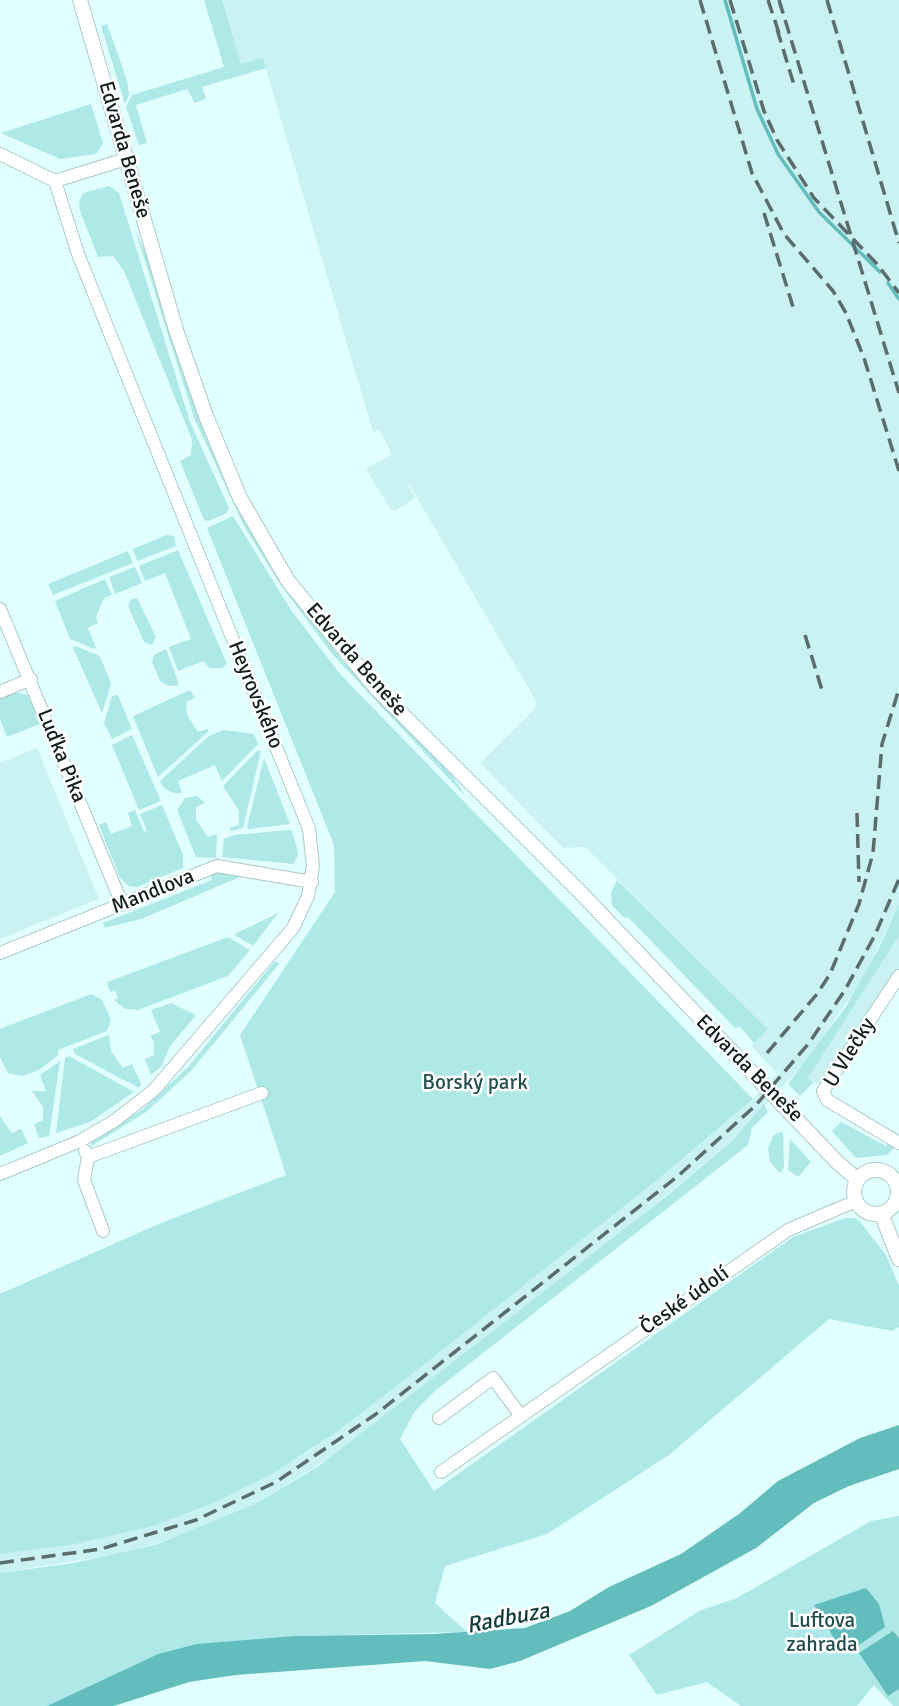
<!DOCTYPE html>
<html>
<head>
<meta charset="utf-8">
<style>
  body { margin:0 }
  canvas { display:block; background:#e1fffe }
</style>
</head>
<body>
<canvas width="899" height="1706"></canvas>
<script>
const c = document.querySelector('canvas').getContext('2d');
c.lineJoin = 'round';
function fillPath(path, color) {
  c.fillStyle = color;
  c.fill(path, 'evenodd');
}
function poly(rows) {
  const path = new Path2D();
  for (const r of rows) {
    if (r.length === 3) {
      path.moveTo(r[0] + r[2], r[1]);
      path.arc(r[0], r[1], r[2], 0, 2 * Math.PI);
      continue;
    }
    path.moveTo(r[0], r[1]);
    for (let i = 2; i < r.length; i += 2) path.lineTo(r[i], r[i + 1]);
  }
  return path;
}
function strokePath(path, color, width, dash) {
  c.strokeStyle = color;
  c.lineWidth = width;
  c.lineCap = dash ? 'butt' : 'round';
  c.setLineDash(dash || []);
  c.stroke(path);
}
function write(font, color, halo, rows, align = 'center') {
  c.font = font + ' Signika,sans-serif';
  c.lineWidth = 5;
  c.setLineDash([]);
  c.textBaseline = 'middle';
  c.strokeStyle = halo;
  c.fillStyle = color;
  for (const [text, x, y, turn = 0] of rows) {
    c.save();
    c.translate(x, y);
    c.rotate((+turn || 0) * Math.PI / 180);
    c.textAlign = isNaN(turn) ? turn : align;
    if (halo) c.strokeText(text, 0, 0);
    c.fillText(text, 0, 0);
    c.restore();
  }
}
const built = poly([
  [222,0,899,0,899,904,863,978,810,1057,732,1141,630,1225,346,1448,255,1504,188,1533,125,1553,0,1573,0,1554,71,1545,150,1527,247,1487,309,1451,393,1389,656,1181,751,1101,777,1074,751,1045,768,1029,585,847,563,848,480,763,532,712,537,703,402,472,415,498,395,511,391,510,366,469,391,455,389,448,379,430,373,432,263,59,241,64],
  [37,748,99,899,0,939,0,763],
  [899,936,899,976,825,1087,814,1082,808,1078]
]);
const green = poly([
  [204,0,222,0,241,64,263,58,266,68,202,87,206,99,195,103,187,89,136,105,147,143,139,145,126,107,132,95,224,67],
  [107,24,127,80,129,95,125,104,101,26],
  [91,104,103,143,96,154,60,159,1,133],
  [109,186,119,193,190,422,229,508,227,513,208,521,204,520,180,461,191,455,192,440,124,271,113,256,98,257,80,211,79,201,83,193],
  [135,229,148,258,182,370,206,437,225,478,288,590,342,660,452,775,466,797,333,655,280,584,245,528,194,418],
  [233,516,293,613,341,675,753,1099,656,1181,393,1389,335,1433,272,1474,216,1502,150,1527,71,1545,0,1554,0,1294,161,1223,286,1175,240,1035,335,892,334,845,207,528],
  [167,535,174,536,176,546,137,561,133,549],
  [178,550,227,664,222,668,210,668,203,661,178,671,169,647,191,639,165,573,145,581,139,566],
  [128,551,133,563,53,595,48,584],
  [135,567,142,583,115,594,109,577],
  [105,579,112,595,104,598,96,616,98,623,88,628,96,648,94,649,70,639,55,601],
  [137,598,156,637,152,645,144,642,128,606,131,599],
  [75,646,100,656,111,684,102,713,73,648],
  [166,649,175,673,179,685,168,686,160,681,152,662,154,655],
  [190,690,195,698,186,702,187,715,198,732,207,729,209,731,158,777,133,716],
  [15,692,28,695,42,723,7,737,0,719,0,699],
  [118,695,132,729,112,739,104,723,112,696],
  [224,730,254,734,258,744,222,781,215,765,178,781,182,793,173,793,164,788,160,781,209,736],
  [132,735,161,801,139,810,112,745],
  [258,750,261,751,243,828,231,831,230,828,239,825,239,811,223,786],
  [264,758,290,824,248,829,247,827],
  [197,796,205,803,196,807,196,820,208,837,217,834,216,858,196,857,177,810,185,798],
  [162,805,183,855,183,868,137,887,129,886,120,878,99,825,106,822,111,834,132,826,128,813,135,810,144,832,147,831,140,814],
  [289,830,292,831,297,848,298,856,293,864,222,857,224,839,234,835],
  [221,872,240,874,240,877,141,919,105,928,103,923,212,880,210,874],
  [617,880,768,1029,754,1043,740,1027,735,1028,629,918,623,917,612,905,611,893],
  [899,904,899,936,808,1078,814,1082,800,1096,788,1084,845,1008,879,948],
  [278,913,253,946,236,936,235,934],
  [228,937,250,950,228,976,138,1010,125,1009,114,1000,118,998,115,990,110,992,107,982],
  [275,961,279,964,191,1071,146,1112,90,1147,92,1142,143,1109,187,1068],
  [91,994,102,1000,111,1020,107,1031,58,1050,58,1055,39,1070,22,1076,8,1073,0,1057,0,1029],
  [171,1003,196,1015,170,1046,161,1067,151,1075,145,1059,154,1055,154,1042,150,1036,160,1032,151,1010],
  [109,1035,111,1051,123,1068,132,1064,141,1084,139,1088,75,1054,73,1049],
  [69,1056,134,1092,90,1122,56,1133,65,1058],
  [60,1061,49,1136,39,1138,34,1124,43,1120,43,1107,32,1091,46,1091,40,1075],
  [0,1104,0,1116,12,1133,21,1129,28,1143,0,1156],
  [764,1104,768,1112,752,1128,748,1145,436,1390,415,1411,400,1439,434,1491,793,1237,845,1218,855,1218,861,1223,886,1255,899,1286,899,1327,892,1331,829,1319,669,1455,547,1534,445,1566,435,1603,467,1632,295,1636,158,1654,47,1706,0,1706,0,1573,74,1563,155,1545,255,1504,319,1466,668,1195,732,1141],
  [841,1122,886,1146,889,1143,895,1147,887,1155,856,1158,832,1131],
  [780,1132,783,1133,784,1167,780,1173,770,1162,768,1149,773,1136],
  [790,1139,811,1162,798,1177,788,1170],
  [899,1516,899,1706,893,1706,874,1685,857,1706,741,1706,707,1682,657,1695,629,1655,701,1610,737,1598,871,1521]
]);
const water = poly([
  [899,1425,899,1469,849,1486,814,1503,756,1548,651,1606,520,1661,490,1669,425,1661,236,1675,189,1682,114,1706,47,1706,158,1654,197,1644,295,1636,433,1634,525,1628,570,1611,609,1587,681,1554,739,1514,778,1481,860,1438],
  [866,1588,879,1604,885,1627,852,1650,841,1650,814,1605],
  [893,1631,899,1638,899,1689,888,1696,859,1653]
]);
const stream = poly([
  [725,0,757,109,778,154,819,212,880,272],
  [888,283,899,299]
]);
const minor = poly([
  [0,154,55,181,126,159],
  [0,609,122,904],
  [0,692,31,679],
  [0,953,217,866,312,882],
  [899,976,823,1091,827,1100,899,1143],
  [85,1151,88,1157,84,1180,103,1231],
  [88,1157,262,1093],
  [0,1174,80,1141,114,1121,154,1090,293,928,308,896,313,866,309,829,78,254,55,181],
  [439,1418,493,1378,521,1416],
  [441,1472,788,1230,856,1201]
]);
const tertiary = poly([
  [80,0,176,330,206,416,240,498,288,581,376,688,582,894,837,1162,858,1180],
  [876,1192,22],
  [881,1213,899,1259]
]);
const rail = poly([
  [700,0,752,173,784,234,833,291,846,313,864,358,899,471],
  [730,0,764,111,777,140,814,198,877,264,899,293],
  [768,0,780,36],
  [779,0,899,393],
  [827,0,899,243],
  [777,29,794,85],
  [764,213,794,310],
  [805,635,822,690],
  [857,813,859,882],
  [767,1053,817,994,830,974,859,904,873,853,882,744,899,689],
  [0,1563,101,1549,196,1520,276,1482,376,1414,678,1176,756,1105,809,1043,845,990,875,935,899,879]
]);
const streetNames = [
  ["Edvarda Beneše",124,150,74],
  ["Edvarda Beneše",356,660,49],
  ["Heyrovského",255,695,68],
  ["Luďka Pika",61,756,68],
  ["Mandlova",153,892,-22],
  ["U Vlečky",850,1053,-58],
  ["Edvarda Beneše",749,1069,45],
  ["České údolí",685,1301,-35]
];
const parkNames = [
  ["Borský park",475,1083],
  ["Luftova",822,1621],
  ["zahrada",822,1645]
];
const waterNames = [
  ["Radbuza",508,1619,-11]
];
fillPath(built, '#cbf2f2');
fillPath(green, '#aee9e8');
fillPath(water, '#63bdbd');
strokePath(stream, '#63bdbd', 3.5);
strokePath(minor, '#adc9c9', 14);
strokePath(tertiary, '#adc9c9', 16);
strokePath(minor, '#fff', 12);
strokePath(tertiary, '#fff', 14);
strokePath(rail, '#5a6c6c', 3.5, [14, 7]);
write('21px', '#141f1f', '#fff', streetNames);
write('21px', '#254f4f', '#fff', parkNames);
write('italic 23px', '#0e3a3a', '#fff', waterNames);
</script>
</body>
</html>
